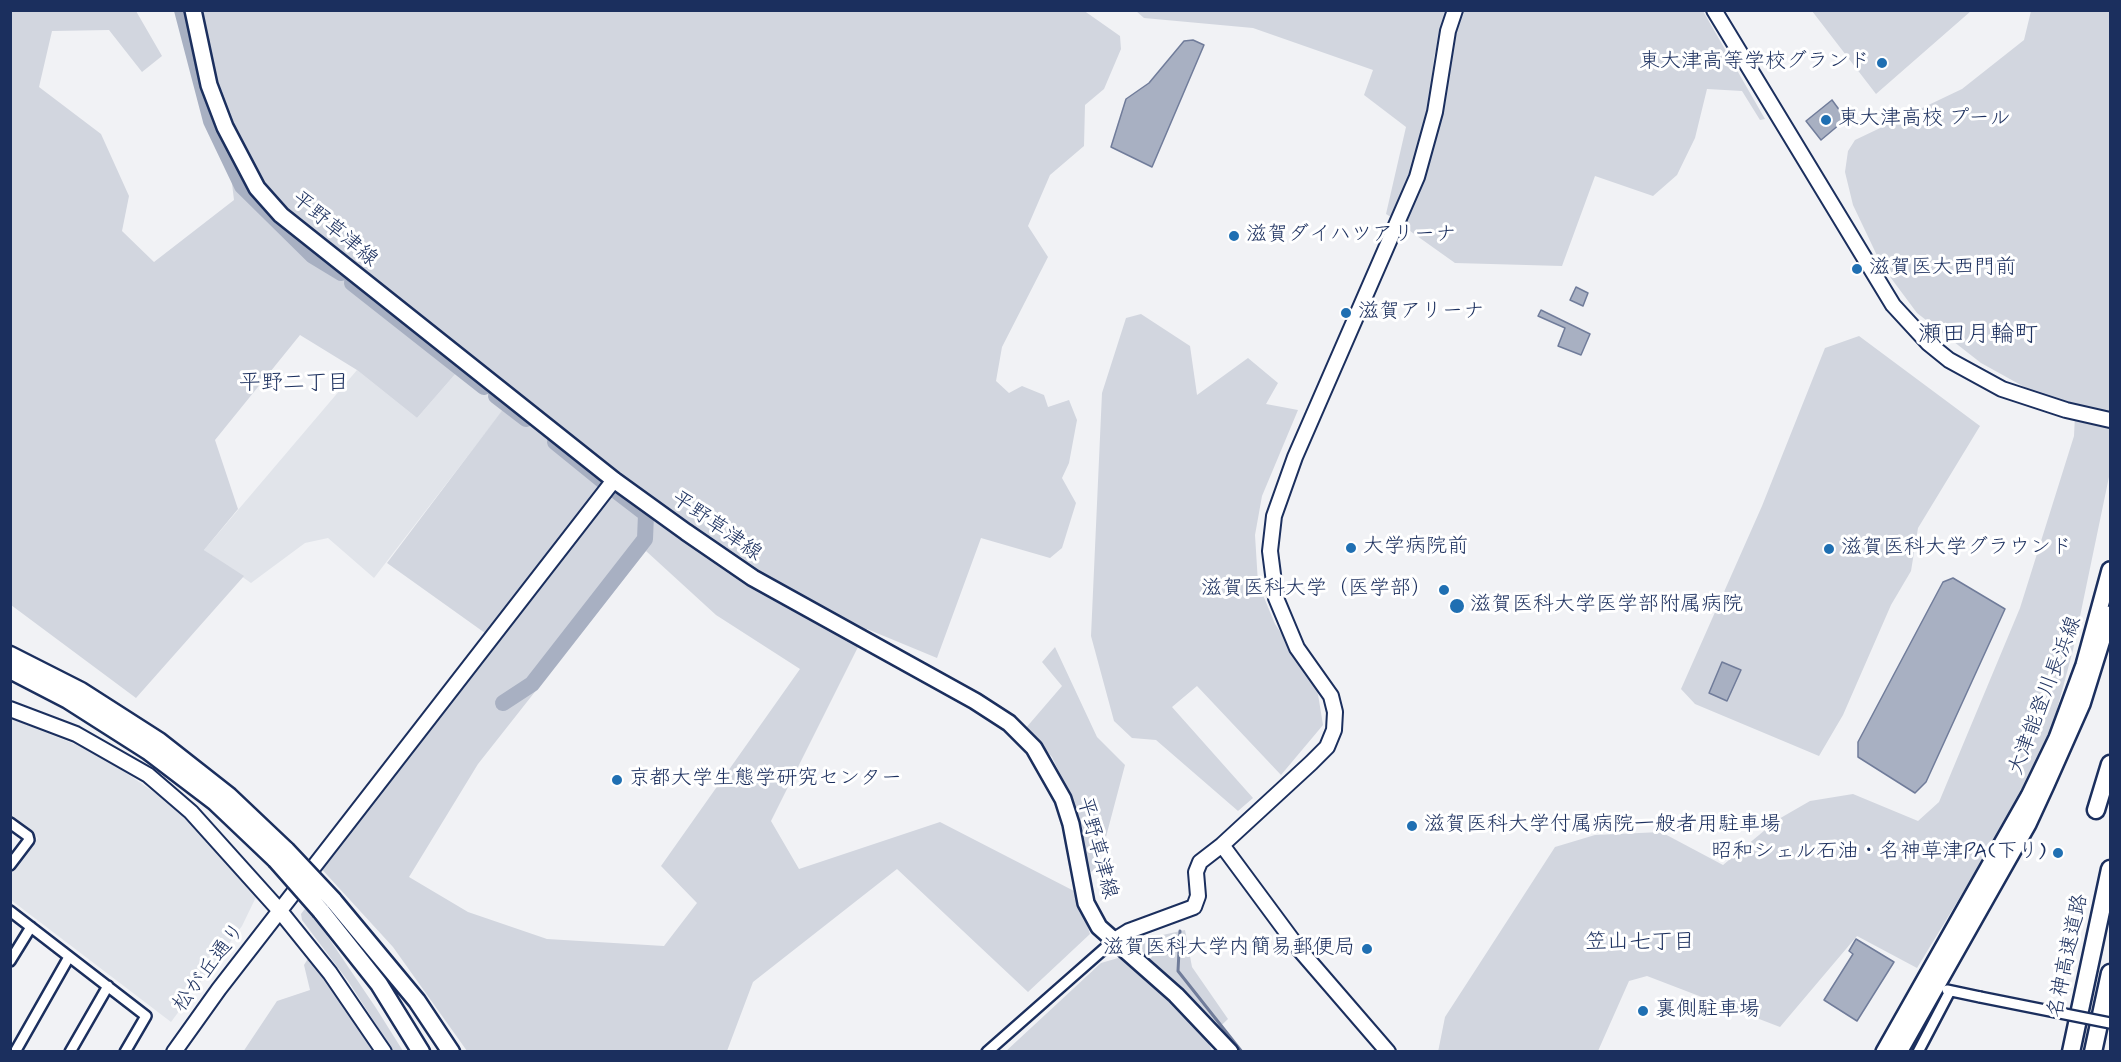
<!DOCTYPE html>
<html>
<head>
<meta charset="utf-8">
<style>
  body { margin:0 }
  #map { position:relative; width:2121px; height:1062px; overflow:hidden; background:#f1f2f5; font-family:Mynerve,sans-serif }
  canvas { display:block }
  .frame { position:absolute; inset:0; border:12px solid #1b2f5e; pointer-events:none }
</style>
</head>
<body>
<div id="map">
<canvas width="2121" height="1062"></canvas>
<div class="frame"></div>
</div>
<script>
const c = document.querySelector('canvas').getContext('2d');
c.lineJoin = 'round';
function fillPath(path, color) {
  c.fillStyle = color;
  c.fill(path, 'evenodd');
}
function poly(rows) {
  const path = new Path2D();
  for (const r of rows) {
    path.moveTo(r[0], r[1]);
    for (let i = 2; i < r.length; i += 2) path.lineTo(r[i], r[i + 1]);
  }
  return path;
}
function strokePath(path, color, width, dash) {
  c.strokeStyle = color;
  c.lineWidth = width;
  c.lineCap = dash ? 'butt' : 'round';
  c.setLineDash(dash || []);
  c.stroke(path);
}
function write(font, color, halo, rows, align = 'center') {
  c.font = font + ' Mynerve,"Klee One",sans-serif';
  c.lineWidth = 6;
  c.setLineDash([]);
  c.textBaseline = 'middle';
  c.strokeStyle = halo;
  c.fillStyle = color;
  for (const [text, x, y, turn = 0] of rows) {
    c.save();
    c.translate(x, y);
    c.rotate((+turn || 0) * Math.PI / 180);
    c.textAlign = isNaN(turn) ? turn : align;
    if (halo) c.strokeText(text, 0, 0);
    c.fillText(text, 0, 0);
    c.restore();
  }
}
const built = poly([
  [464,364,510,401,374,578,328,538,305,543,251,583,204,550,357,370,417,418],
  [10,718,99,754,178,809,257,895,242,926,171,1022,11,900,11,873,38,838,11,817]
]);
const green = poly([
  [1083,10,1120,36,1121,49,1104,89,1085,105,1084,146,1050,175,1028,226,1048,257,1002,347,996,381,1009,393,1022,386,1044,395,1048,407,1069,400,1077,420,1069,463,1062,478,1076,503,1062,548,1050,558,981,538,937,658,867,629,771,821,799,869,940,822,1076,892,1090,934,1028,992,897,869,753,982,727,1051,467,1051,393,947,317,864,492,638,387,563,510,400,464,364,417,418,357,370,300,335,215,440,238,509,204,550,244,576,136,698,11,605,10,11,136,11,162,56,142,72,109,30,52,31,39,87,101,134,129,196,122,231,154,262,234,200,225,127,190,11],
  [646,551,716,615,800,669,661,866,697,903,664,946,547,939,468,912,409,877,478,764],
  [1136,11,1447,11,1434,57,1429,112,1413,164,1391,217,1386,214,1406,127,1364,95,1373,70,1253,28,1144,18],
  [1460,11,1703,11,1765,119,1760,120,1742,91,1707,89,1695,138,1677,175,1653,196,1595,176,1562,266,1455,263,1403,226],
  [1812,11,1971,11,1876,94],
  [2031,11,2110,11,2110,472,2073,650,2052,728,1992,849,1978,844,1985,856,1917,968,1857,936,1780,1027,1647,976,1629,981,1598,1051,1438,1052,1445,1017,1555,847,1595,835,1661,832,1723,865,1777,820,1810,801,1853,794,1918,821,1939,802,2020,608,2074,436,2075,415,1981,363,1917,313,1882,266,1853,205,1845,172,1848,151,1855,140,1962,89,2024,40],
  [1141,314,1190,346,1197,395,1248,358,1278,383,1266,404,1298,410,1262,496,1255,535,1258,583,1275,624,1317,688,1323,725,1281,775,1197,686,1172,707,1253,798,1238,811,1156,740,1132,738,1114,721,1091,636,1102,393,1126,318],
  [1859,336,1980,426,1918,528,1911,571,1891,605,1843,715,1819,756,1695,704,1681,689,1762,506,1825,348],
  [1055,647,1097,737,1125,765,1098,867,1088,874,1071,798,1052,757,1025,729,1062,686,1042,662],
  [307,906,376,1008,403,1051,393,1051,348,981,302,920,301,914],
  [1185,930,1192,967,1228,1019,1207,1039,1212,1051,1005,1052,1101,963,1118,958,1149,938],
  [309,957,324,974,378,1052,243,1052,277,1001,310,990,304,965]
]);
const water = poly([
  [1193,40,1204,45,1152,167,1111,147,1126,99,1149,83,1184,41,1193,40],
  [1832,100,1846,119,1821,140,1806,121,1832,100],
  [1576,287,1588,293,1583,306,1570,300,1576,287],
  [1541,310,1590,334,1581,355,1558,346,1565,328,1538,316,1541,310],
  [1953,578,2005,609,1926,782,1915,793,1858,757,1858,742,1943,582,1953,578],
  [1722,662,1741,670,1727,701,1709,693,1722,662],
  [1856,939,1894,962,1857,1021,1824,1000,1853,954,1849,951,1856,939]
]);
const stream = poly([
  [1180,931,1178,971,1242,1052]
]);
const river = poly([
  [182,10,211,121,242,186,313,256,341,273],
  [352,283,484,387],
  [496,396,526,419],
  [555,442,603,481],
  [503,703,532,684,645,539,646,514,616,491]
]);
const street = poly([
  [10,823,28,836,29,840,10,865],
  [10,911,146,1016,125,1052],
  [10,961,31,927],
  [1947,990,1980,997],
  [15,1052,69,957],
  [70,1052,108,986],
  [987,1052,1113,941],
  [1918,1052,1950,991]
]);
const secondary = poly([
  [1714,10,1893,305,1928,343,1949,360,2002,389,2066,410,2110,420],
  [10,709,76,734,148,775,191,812,280,911,330,973,384,1052],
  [1222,845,1299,949,1388,1052],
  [1113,941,1129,931,1194,907,1198,896,1196,872,1200,862,1222,845,1311,763,1327,747,1334,730,1335,712,1331,696,1297,648,1276,598,1270,551,1274,516,1295,457,1417,177,1435,112,1448,31,1455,10],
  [174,1052,219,989,614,480]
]);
const primary = poly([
  [193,10,209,85,225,127,257,188,281,215,614,480,686,532,753,578,975,701,1009,723,1034,748,1063,799,1071,824,1086,903,1099,927,1176,995,1230,1052],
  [1884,1052,2029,796,2057,738,2084,665,2110,570],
  [1899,1052,2028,824,2046,785,2082,704,2110,614]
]);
const highway = poly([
  [10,655,81,691,159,741,229,796,286,850],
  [10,670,68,700,148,751,215,802,276,860],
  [2096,810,2110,764],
  [333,900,417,1001,451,1052],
  [321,911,379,984,421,1052],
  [2071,1052,2110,869],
  [2093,1052,2110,973]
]);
const streetBridge = poly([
  [1980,997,2110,1023]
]);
const highwayBridge = poly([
  [286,850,333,900],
  [276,860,321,911]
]);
const markers = [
  [1882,63,6,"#1f6fb2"],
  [1826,120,6,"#1f6fb2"],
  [1234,236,6,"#1f6fb2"],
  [1857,269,6,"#1f6fb2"],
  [1346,313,6,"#1f6fb2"],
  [1351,548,6,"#1f6fb2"],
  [1829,549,6,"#1f6fb2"],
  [1444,590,6,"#1f6fb2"],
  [1457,606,8,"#1f6fb2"],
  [617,780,6,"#1f6fb2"],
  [1412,826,6,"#1f6fb2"],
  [2058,853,6,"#1f6fb2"],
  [1367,949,6,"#1f6fb2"],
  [1643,1011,6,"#1f6fb2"]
];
const poiNames = [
  ["東大津高等学校グランド",1870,63,"right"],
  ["東大津高校 プール",1838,120],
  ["滋賀ダイハツアリーナ",1246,236],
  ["滋賀医大西門前",1869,269],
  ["滋賀アリーナ",1358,313],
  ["大学病院前",1363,548],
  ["滋賀医科大学グラウンド",1841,549],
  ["滋賀医科大学（医学部）",1432,590,"right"],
  ["滋賀医科大学医学部附属病院",1470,606],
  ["京都大学生態学研究センター",629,780],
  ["滋賀医科大学付属病院一般者用駐車場",1424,826],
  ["昭和シェル石油・名神草津PA(下り)",2046,853,"right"],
  ["滋賀医科大学内簡易郵便局",1355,949,"right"],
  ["裏側駐車場",1655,1011]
];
const streetNames = [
  ["平野草津線",334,230,40],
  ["平野草津線",716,527,35],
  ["大津能登川長浜線",2046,696,-69],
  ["平野草津線",1096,848,75],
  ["名神高速道路",2069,956,-78],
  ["松が丘通り",210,968,-53]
];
const neighbourhoodNames = [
  ["平野二丁目",294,384],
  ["笠山七丁目",1640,943]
];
const quarterNames = [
  ["瀬田月輪町",1978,336]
];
fillPath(built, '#e1e4ea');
fillPath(green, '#d2d6df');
fillPath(water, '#a8b0c2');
strokePath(water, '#707c9a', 1.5);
strokePath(stream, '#707c9a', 3);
strokePath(river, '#a8b0c2', 16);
strokePath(street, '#1b2f5e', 14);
strokePath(secondary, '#1b2f5e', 18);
strokePath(primary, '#1b2f5e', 20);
strokePath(highway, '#1b2f5e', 21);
strokePath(street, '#fff', 9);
strokePath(secondary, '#fff', 14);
strokePath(primary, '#fff', 15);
strokePath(highway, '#fff', 16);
strokePath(streetBridge, '#1b2f5e', 14, []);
strokePath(highwayBridge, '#1b2f5e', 21, []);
strokePath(streetBridge, '#fff', 9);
strokePath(highwayBridge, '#fff', 16);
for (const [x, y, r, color] of markers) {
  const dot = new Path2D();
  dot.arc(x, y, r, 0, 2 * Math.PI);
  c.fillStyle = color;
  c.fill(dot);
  strokePath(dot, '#fff', 2);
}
write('21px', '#1b2f5e', '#fff', poiNames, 'left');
write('21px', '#1b2f5e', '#fff', streetNames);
write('22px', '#1b2f5e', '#fff', neighbourhoodNames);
write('24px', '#1b2f5e', '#fff', quarterNames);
</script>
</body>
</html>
